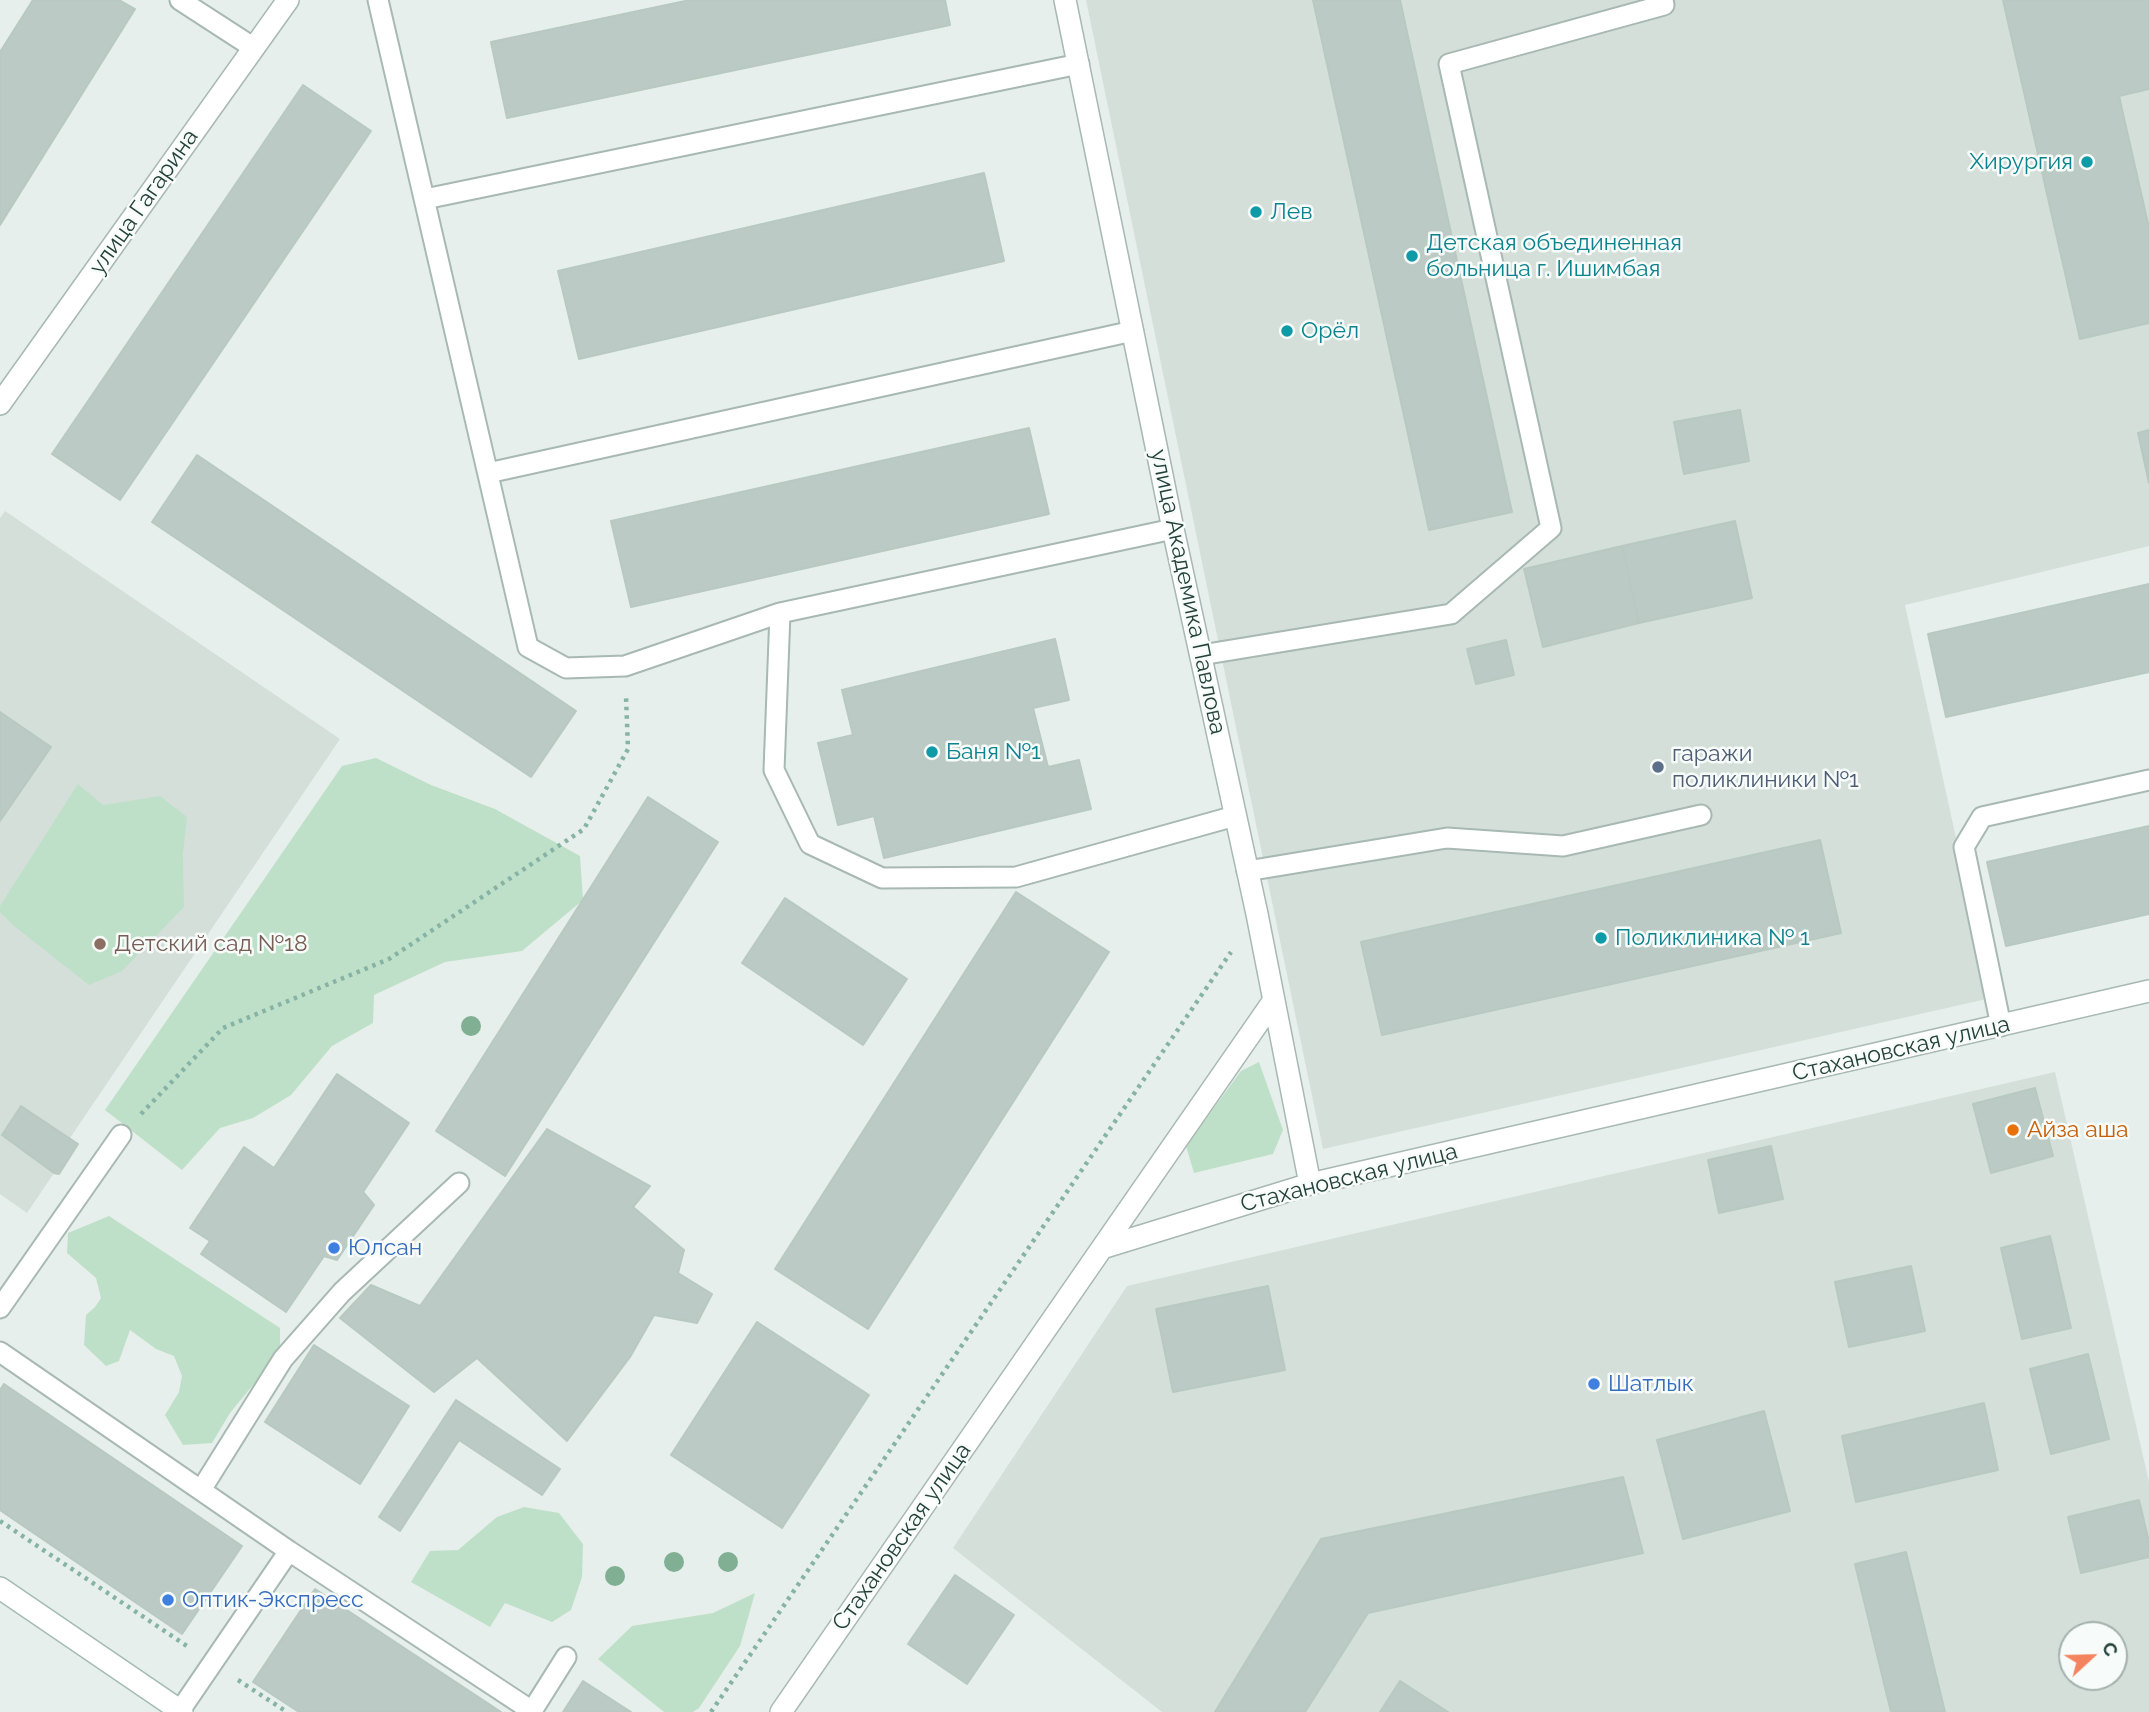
<!DOCTYPE html>
<html>
<head>
<meta charset="utf-8">
<style>
  body { margin:0 }
  #map { position:relative; width:2149px; height:1712px; overflow:hidden; background:#e6efeb; font-family:Raleway,sans-serif }
  canvas { display:block }
  .north { position:absolute; left:2058px; top:1621px; width:70px; height:70px; box-sizing:border-box; background:#f7fbf9; border:2px solid #a3b1ad; border-radius:50%; rotate:68deg; font-size:19px; font-weight:700; line-height:28px; text-align:center; color:#24423a }
  .north::after { content:''; display:block; margin:auto; width:24px; height:32px; background:#f4845f; clip-path:polygon(50% 0,100% 100%,50% 72%,0 100%) }
</style>
</head>
<body>
<div id="map">
<canvas width="2149" height="1712"></canvas>
<div class="north">С</div>
</div>
<script>
const c = document.querySelector('canvas').getContext('2d');
c.lineJoin = 'round';
function fillPath(path, color) {
  c.fillStyle = color;
  c.fill(path, 'evenodd');
}
function poly(rows) {
  const path = new Path2D();
  for (const r of rows) {
    path.moveTo(r[0], r[1]);
    for (let i = 2; i < r.length; i += 2) path.lineTo(r[i], r[i + 1]);
  }
  return path;
}
function strokePath(path, color, width, dash) {
  c.strokeStyle = color;
  c.lineWidth = width;
  c.lineCap = dash ? 'butt' : 'round';
  c.setLineDash(dash || []);
  c.stroke(path);
}
function write(font, color, halo, rows, align = 'center') {
  c.font = font + ' Raleway,sans-serif';
  c.lineWidth = 5;
  c.setLineDash([]);
  c.textBaseline = 'middle';
  c.strokeStyle = halo;
  c.fillStyle = color;
  for (const [text, x, y, turn = 0] of rows) {
    c.save();
    c.translate(x, y);
    c.rotate((+turn || 0) * Math.PI / 180);
    c.textAlign = isNaN(turn) ? turn : align;
    if (halo) c.strokeText(text, 0, 0);
    c.fillText(text, 0, 0);
    c.restore();
  }
}
const built = poly([
  [1086,0,2149,0,2149,546,1905,605,1991,998,1323,1149],
  [5,511,340,739,49,1169,54,1173,27,1213,0,1194,0,518],
  [2055,1072,2149,1482,2149,1712,1162,1712,953,1548,1127,1286],
  [2072,1635,2114,1635,2114,1677,2072,1677]
]);
const green = poly([
  [376,758,431,785,495,809,580,856,583,900,522,951,445,962,374,995,373,1023,332,1046,291,1095,253,1118,220,1128,182,1170,105,1110,342,766],
  [78,784,103,805,160,796,187,817,183,854,184,907,122,971,89,985,14,926,0,912,0,906],
  [1259,1062,1283,1130,1273,1154,1194,1173,1186,1146,1241,1071],
  [109,1216,280,1328,280,1352,230,1413,212,1443,183,1445,165,1415,179,1392,182,1376,174,1356,156,1349,130,1330,119,1361,106,1366,84,1345,86,1315,95,1307,101,1298,96,1278,67,1253,68,1233],
  [524,1507,559,1513,583,1544,582,1577,571,1610,552,1622,505,1603,490,1627,411,1582,430,1551,458,1550,497,1517],
  [755,1593,740,1646,699,1708,693,1712,664,1712,598,1659,632,1626,713,1613]
]);
const building = poly([
  [33,0,119,0,135,9,0,225,0,52,33,0],
  [690,0,945,0,950,25,507,118,491,42,690,0],
  [1313,0,1400,0,1512,512,1429,530,1313,0],
  [2003,0,2149,0,2149,89,2119,96,2149,228,2149,323,2080,339,2003,0],
  [303,85,371,131,120,500,52,454,303,85],
  [984,173,1004,261,579,359,558,271,984,173],
  [1740,410,1749,461,1684,474,1674,422,1740,410],
  [1029,428,1049,514,631,607,611,521,1029,428],
  [2149,430,2149,483,2138,433,2149,430],
  [197,455,576,711,531,777,152,522,197,455],
  [1735,521,1752,598,1639,623,1622,546,1735,521],
  [1622,546,1639,623,1543,647,1524,569,1622,546],
  [2149,584,2149,672,1946,717,1928,634,2149,584],
  [1055,639,1069,700,1033,708,1048,767,1079,760,1091,809,884,858,874,816,838,825,818,743,853,735,842,690,1055,639],
  [1506,640,1514,675,1476,684,1467,649,1506,640],
  [0,712,51,747,0,821,0,712],
  [648,797,718,842,505,1176,436,1131,648,797],
  [2149,826,2149,914,2006,946,1987,862,2149,826],
  [1820,840,1841,933,1382,1035,1361,942,1820,840],
  [1016,892,1109,952,868,1329,775,1269,1016,892],
  [785,898,907,979,863,1045,742,963,785,898],
  [337,1074,409,1123,363,1192,374,1205,337,1260,324,1256,286,1312,201,1254,210,1241,190,1228,244,1147,274,1168,337,1074],
  [2035,1088,2053,1156,1991,1173,1973,1104,2035,1088],
  [21,1106,78,1144,59,1174,54,1173,2,1135,21,1106],
  [547,1129,650,1186,633,1207,684,1250,678,1273,712,1294,697,1323,654,1315,630,1357,567,1441,477,1358,434,1392,340,1318,371,1285,420,1306,547,1129],
  [1771,1146,1783,1199,1719,1213,1708,1160,1771,1146],
  [2050,1236,2071,1328,2022,1339,2001,1248,2050,1236],
  [1911,1266,1925,1331,1849,1347,1835,1282,1911,1266],
  [1268,1286,1285,1370,1173,1392,1156,1309,1268,1286],
  [757,1322,869,1395,782,1528,671,1455,757,1322],
  [314,1345,409,1406,360,1484,265,1422,314,1345],
  [2088,1354,2109,1439,2051,1454,2030,1369,2088,1354],
  [4,1384,242,1546,182,1634,0,1510,0,1390,4,1384],
  [456,1400,560,1469,542,1495,459,1440,400,1531,379,1517,456,1400],
  [1984,1403,1998,1470,1856,1502,1842,1436,1984,1403],
  [1764,1411,1790,1511,1683,1539,1657,1440,1764,1411],
  [1623,1477,1643,1553,1368,1613,1305,1712,1215,1712,1321,1539,1623,1477],
  [2139,1500,2149,1542,2149,1557,2081,1573,2068,1517,2139,1500],
  [1906,1552,1945,1712,1891,1712,1855,1564,1906,1552],
  [955,1575,1014,1615,967,1684,908,1644,955,1575],
  [315,1589,501,1712,299,1712,253,1682,315,1589],
  [583,1681,631,1712,563,1712,583,1681],
  [1400,1681,1448,1712,1380,1712,1400,1681]
]);
const path = poly([
  [141,1114,223,1028,389,959,584,829,628,749,626,696],
  [0,1521,187,1646],
  [238,1680,287,1712],
  [711,1712,1231,952]
]);
const lane = poly([
  [180,0,254,48],
  [378,0,528,647,566,668,625,666,780,613,1173,529],
  [425,199,1079,64],
  [488,473,1133,331],
  [780,613,774,770,810,844,882,878,1016,877,1235,816],
  [1201,655,1451,614,1551,528,1449,64,1664,5,1663,0],
  [1247,871,1447,838,1563,846,1701,815],
  [2001,1026,1964,847,1982,817,2149,780],
  [0,1308,121,1135],
  [0,1352,289,1551,179,1712],
  [201,1490,283,1359,342,1292,459,1183],
  [289,1551,532,1711,566,1657]
]);
const street = poly([
  [1065,0,1173,529,1257,914,1310,1184],
  [0,404,288,0],
  [1102,1248,1274,1000],
  [781,1712,1102,1248,1310,1184,2149,991]
]);
const secondary = poly([
  [0,1588,182,1712]
]);
const trees = [
  [471,1026],
  [674,1562],
  [728,1562],
  [615,1576]
];
const markers = [
  [2087,162,7,"#0f9aa8"],
  [1256,212,7,"#0f9aa8"],
  [1412,256,7,"#0f9aa8"],
  [1287,331,7,"#0f9aa8"],
  [932,752,7,"#0f9aa8"],
  [1658,767,7,"#5c6f8a"],
  [1601,938,7,"#0f9aa8"],
  [100,944,7,"#8d6e63"],
  [2013,1130,7,"#e8710a"],
  [334,1248,7,"#3f7fe0"],
  [1594,1384,7,"#3f7fe0"],
  [168,1600,7,"#3f7fe0"]
];
const cultureNames = [
  ["Хирургия",2073,162,"right"],
  ["Лев",1270,212],
  ["Детская объединенная",1426,243],
  ["больница г. Ишимбая",1426,269],
  ["Орёл",1301,331],
  ["Баня №1",946,752],
  ["Поликлиника № 1",1615,938]
];
const streetNames = [
  ["улица Гагарина",144,202,-55],
  ["улица Академика Павлова",1188,592,78],
  ["Стахановская улица",1901,1049,-13],
  ["Стахановская улица",1349,1178,-14],
  ["Стахановская улица",902,1537,-55]
];
const serviceNames = [
  ["гаражи",1672,754],
  ["поликлиники №1",1672,780]
];
const educationNames = [
  ["Детский сад №18",114,944]
];
const foodNames = [
  ["Айза аша",2027,1130]
];
const shopNames = [
  ["Юлсан",348,1248],
  ["Шатлык",1608,1384],
  ["Оптик-Экспресс",182,1600]
];
fillPath(built, '#d4dfda');
fillPath(green, '#bfe0c8');
fillPath(building, '#bbcac4');
strokePath(building, '#b8c9c2', 2);
strokePath(lane, '#a8b8b2', 23);
strokePath(street, '#a8b8b2', 24);
strokePath(secondary, '#a4bbb3', 24);
strokePath(path, '#86b3a5', 4.5, [3.5, 5]);
strokePath(lane, '#fff', 19);
strokePath(street, '#fff', 21);
strokePath(secondary, '#fff', 21);
c.fillStyle = '#80af93';
for (const [x, y] of trees) {
  c.beginPath();
  c.arc(x, y, 10, 0, 2 * Math.PI);
  c.fill();
}
for (const [x, y, r, color] of markers) {
  const dot = new Path2D();
  dot.arc(x, y, r, 0, 2 * Math.PI);
  c.fillStyle = color;
  c.fill(dot);
  strokePath(dot, '#f7fbf9', 2.5);
}
write('23px', '#0d838f', '#f7fbf9', cultureNames, 'left');
write('23px', '#24423a', '#f7fbf9', streetNames);
write('23px', '#4e5e75', '#f7fbf9', serviceNames, 'left');
write('23px', '#785e54', '#f7fbf9', educationNames, 'left');
write('23px', '#c56008', '#f7fbf9', foodNames, 'left');
write('23px', '#366cbe', '#f7fbf9', shopNames, 'left');
</script>
</body>
</html>
